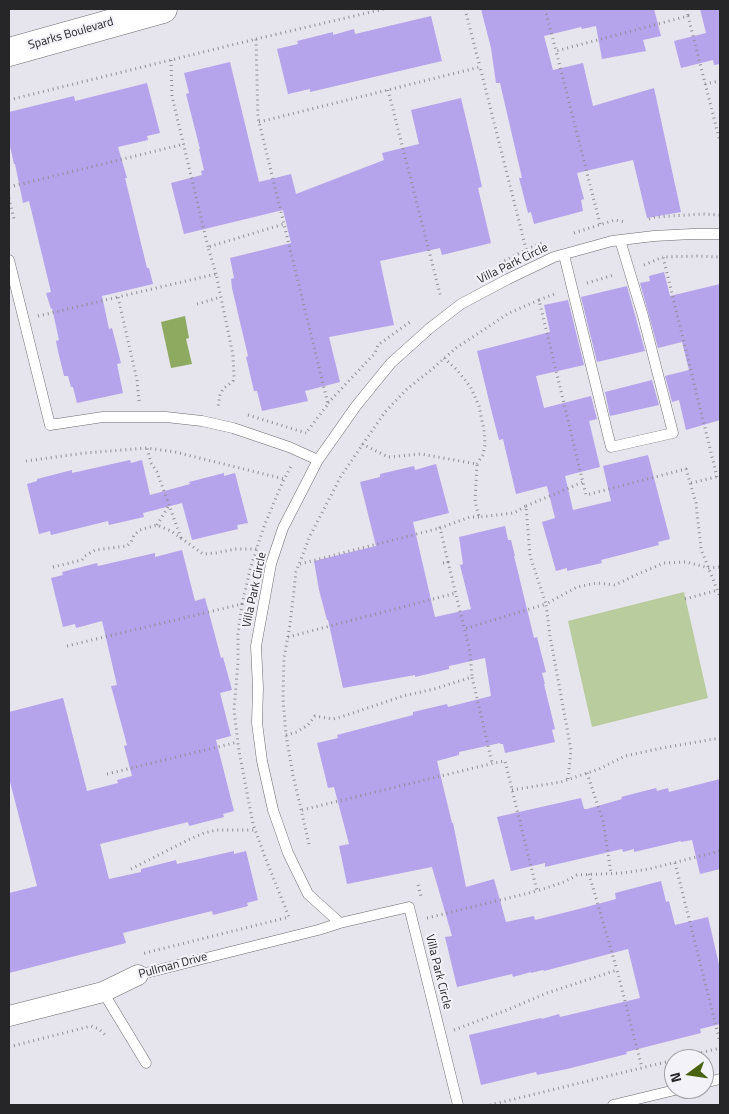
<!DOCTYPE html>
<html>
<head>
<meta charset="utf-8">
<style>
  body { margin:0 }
  #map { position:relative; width:729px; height:1114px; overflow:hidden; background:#e6e4ec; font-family:"Titillium Web",sans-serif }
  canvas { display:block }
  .frame { position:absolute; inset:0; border:10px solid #262628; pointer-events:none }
  .north { position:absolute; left:664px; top:1049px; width:50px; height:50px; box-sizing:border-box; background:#f3f2f9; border:1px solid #a1a0a5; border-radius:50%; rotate:256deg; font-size:14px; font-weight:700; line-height:20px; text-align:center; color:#262628 }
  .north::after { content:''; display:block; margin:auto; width:18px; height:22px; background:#4a6312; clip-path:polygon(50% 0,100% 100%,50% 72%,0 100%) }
</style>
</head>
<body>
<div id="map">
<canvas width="729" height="1114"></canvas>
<div class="frame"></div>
<div class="north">N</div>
</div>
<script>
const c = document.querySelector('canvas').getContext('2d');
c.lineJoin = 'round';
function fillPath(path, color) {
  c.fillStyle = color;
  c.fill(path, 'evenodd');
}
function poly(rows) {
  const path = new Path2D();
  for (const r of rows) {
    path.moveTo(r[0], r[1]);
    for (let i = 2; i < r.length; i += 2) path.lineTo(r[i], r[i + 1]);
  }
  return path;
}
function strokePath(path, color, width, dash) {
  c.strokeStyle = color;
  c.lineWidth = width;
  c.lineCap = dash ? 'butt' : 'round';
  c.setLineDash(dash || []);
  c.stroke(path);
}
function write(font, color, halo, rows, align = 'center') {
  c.font = font + ' "Titillium Web",sans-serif';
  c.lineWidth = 4;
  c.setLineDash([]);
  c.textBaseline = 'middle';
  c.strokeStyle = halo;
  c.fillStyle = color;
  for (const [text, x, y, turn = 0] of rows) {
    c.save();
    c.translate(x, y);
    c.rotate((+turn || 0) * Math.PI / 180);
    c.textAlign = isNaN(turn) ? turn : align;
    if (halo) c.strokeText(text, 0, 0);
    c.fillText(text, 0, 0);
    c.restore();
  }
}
const green = poly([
  [684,592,708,698,592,727,568,621]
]);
const water = poly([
  [185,316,189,338,186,339,192,364,171,368,161,322]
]);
const building = poly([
  [481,9,654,9,661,36,643,40,646,51,602,59,596,26,582,29,581,27,544,36,553,70,583,63,593,106,654,88,681,212,647,218,633,160,577,173,584,199,581,200,583,211,534,224,531,212,528,213,519,178,522,178,500,83,496,83,491,48],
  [700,9,720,9,720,64,714,65,713,60,681,68,674,41,706,33],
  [431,16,442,61,310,92,310,89,288,94,277,49,298,44,297,41,333,32,333,35,354,29,355,34],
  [230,62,259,182,291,174,296,194,384,160,382,153,419,144,411,110,461,98,478,169,482,187,478,188,491,243,442,255,440,248,380,261,394,325,329,337,340,382,305,391,308,401,262,411,257,391,254,391,246,357,248,356,232,288,231,279,234,278,230,258,291,243,283,210,184,234,171,183,202,175,201,171,204,170,199,149,200,149,186,94,189,93,184,73],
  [147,83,160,133,147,136,148,140,118,147,127,178,125,178,147,268,149,268,153,284,102,296,109,329,112,328,121,363,117,364,123,393,77,403,73,387,71,387,68,376,64,376,58,351,56,341,59,340,52,308,51,309,46,293,51,292,29,201,23,203,15,164,14,164,9,142,9,112,74,96,75,101],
  [664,272,670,296,720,284,720,420,686,430,679,400,672,402,665,376,689,370,682,342,658,348,640,283,650,281,649,276],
  [627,286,645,351,597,362,581,297],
  [568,300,584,365,536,376,544,408,591,396,597,419,589,421,600,467,565,476,573,510,611,501,603,466,648,455,670,539,658,542,659,545,601,560,602,563,567,571,567,568,556,571,542,522,555,518,547,486,516,494,503,439,499,440,490,405,477,351,550,332,544,305],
  [652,380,659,405,610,416,605,392],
  [130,460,131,463,142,460,150,495,190,484,189,482,224,473,224,476,235,473,248,523,237,525,238,529,192,540,182,503,143,513,144,517,109,525,108,521,51,535,50,531,39,534,27,484,37,481,37,479,72,470,72,473],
  [436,464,449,513,413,522,435,617,471,609,460,565,463,564,459,537,505,526,508,540,511,540,515,556,514,556,516,564,534,638,537,637,546,672,542,673,545,684,544,684,555,729,552,730,555,742,505,753,503,744,500,744,500,743,459,752,459,755,437,761,452,823,453,823,466,887,494,879,506,922,534,916,535,920,579,909,616,899,615,893,661,881,666,902,669,901,675,925,708,917,720,969,720,1024,700,1029,701,1033,626,1052,627,1054,567,1069,537,1075,536,1072,481,1085,469,1035,541,1018,542,1019,559,1014,560,1017,640,998,628,949,544,971,543,970,531,973,531,972,513,977,512,974,457,987,445,937,452,936,432,867,347,884,339,846,349,844,334,787,328,788,317,743,338,738,337,735,413,715,413,712,447,704,448,707,491,696,485,658,449,666,449,669,415,677,415,675,343,688,328,620,327,620,319,590,314,561,376,546,360,482,380,477,380,474,414,466,415,470],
  [182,550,195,601,205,598,221,658,223,657,232,690,220,693,231,736,216,740,234,811,223,814,224,817,189,826,188,822,100,844,109,879,141,872,141,869,176,860,177,864,234,851,234,854,246,851,258,900,247,903,248,906,213,915,212,911,123,933,126,943,9,973,9,893,37,886,9,778,9,712,63,698,87,791,118,783,117,780,132,776,124,746,127,745,111,686,117,685,102,621,76,628,75,624,63,627,51,578,63,575,62,572,97,563,98,566,155,553,155,557],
  [720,779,720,869,700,874,692,840,681,842,681,841,634,852,634,849,623,852,622,849,545,867,545,863,511,871,497,817,581,798,584,809,587,809,622,799,621,797,656,788,657,791,668,788,669,792]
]);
const path = poly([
  [465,9,480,67],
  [545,9,556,51],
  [687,9,688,16],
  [256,39,384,9],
  [171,60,172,96,208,247],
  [705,84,720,81],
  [388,90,441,298],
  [9,100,256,39,258,118,328,404,306,433],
  [259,122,480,67,526,249],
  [9,187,184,144],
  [9,198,14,219],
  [649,219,655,217,703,214,720,215],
  [600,224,556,51,688,16,720,142],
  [574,233,615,220,626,222],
  [500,263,532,247,542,243],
  [644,265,663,257],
  [216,274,208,247,284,224],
  [587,283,614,275],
  [539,300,557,293],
  [197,304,221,297],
  [38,316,118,297],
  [444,358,456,369,470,386,479,406,484,430,485,445,483,455,477,464],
  [139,401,137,380,118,297,216,274,233,355,234,377,233,381,223,389,220,395,218,407],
  [328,403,375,353,378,345,410,322],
  [248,415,306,433],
  [362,444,388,457,421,454,477,464,475,501,479,517,514,513,526,506,530,556,546,604,464,629],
  [26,461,85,453,147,448],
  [717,477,663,257,697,256,720,257],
  [691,483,720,476],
  [526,506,583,482],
  [157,525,168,507],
  [181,538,157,472,151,463,147,448,175,452,284,479],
  [448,562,470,652,472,677],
  [443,563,448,562,440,528,470,517,479,517],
  [300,564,440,528],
  [53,567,82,560,85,556,95,550,127,546,131,542,134,535,140,530,157,525,171,531,203,554,216,553,235,549,257,549],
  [685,599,718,590],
  [242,604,251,566,263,529,280,488,292,464],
  [288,637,456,593],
  [67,646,242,604,238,634,238,662,234,710,239,751,253,824,265,857,289,917,141,954],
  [286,735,297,732,308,725,315,716,333,719,347,715,403,696,434,689,472,677,492,763],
  [587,773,603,821,611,873],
  [107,774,238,742],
  [568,779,571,750,550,636,546,604,577,587,597,583,615,585,638,574,664,563,686,562,709,568,720,567],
  [512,790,561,782,599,769,625,756,662,748,720,738],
  [302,810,494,763,505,761,537,891,564,882,577,875,623,873,649,869,720,851],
  [309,844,293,775,286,735,283,699,284,658,290,625,296,572,310,536,341,476,385,412,407,389,431,370,456,348,509,313,539,300,586,495,686,469,696,503,701,549,720,597],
  [675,863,720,1042],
  [131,869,190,839,204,833,217,830,256,830],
  [589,874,617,970],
  [418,885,421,896],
  [427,918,537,891],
  [454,1030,507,1010,547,993,617,970,642,1068],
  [9,1047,91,1026,99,1029,106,1036],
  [677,1059,720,1048],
  [490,1105,674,1060]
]);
const service = poly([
  [564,255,611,447,673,433,643,316,620,240],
  [9,260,50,425,103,417,166,417,202,421,233,428,289,447,318,460],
  [340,923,308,894,288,853,273,810,262,761,257,723,258,688,256,646,271,564,283,528,318,460,356,406,391,363,430,328,461,304,508,279,554,257,612,241,654,236,692,234,720,234],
  [138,975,318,930,340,923,409,907,458,1105],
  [103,992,146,1063],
  [704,1083,720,1079],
  [613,1105,679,1089]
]);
const minor = poly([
  [9,1016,103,992,138,975]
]);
const primary = poly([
  [9,52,163,9]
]);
const streetNames = [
  ["Sparks Boulevard",71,34,-16],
  ["Villa Park Circle",513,264,-26],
  ["Villa Park Circle",255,590,-78],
  ["Pullman Drive",173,966,-15],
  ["Villa Park Circle",438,972,76]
];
fillPath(green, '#b9cc9d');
fillPath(water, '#8eaa61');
fillPath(building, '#b5a3ec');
strokePath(service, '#6c6b71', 11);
strokePath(minor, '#6c6b71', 21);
strokePath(primary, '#6c6b71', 29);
strokePath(path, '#908f94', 3, [1, 4]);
strokePath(service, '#fff', 10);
strokePath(minor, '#fff', 20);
strokePath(primary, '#fff', 28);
write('12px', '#262628', '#f3f2f9', streetNames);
</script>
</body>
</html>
